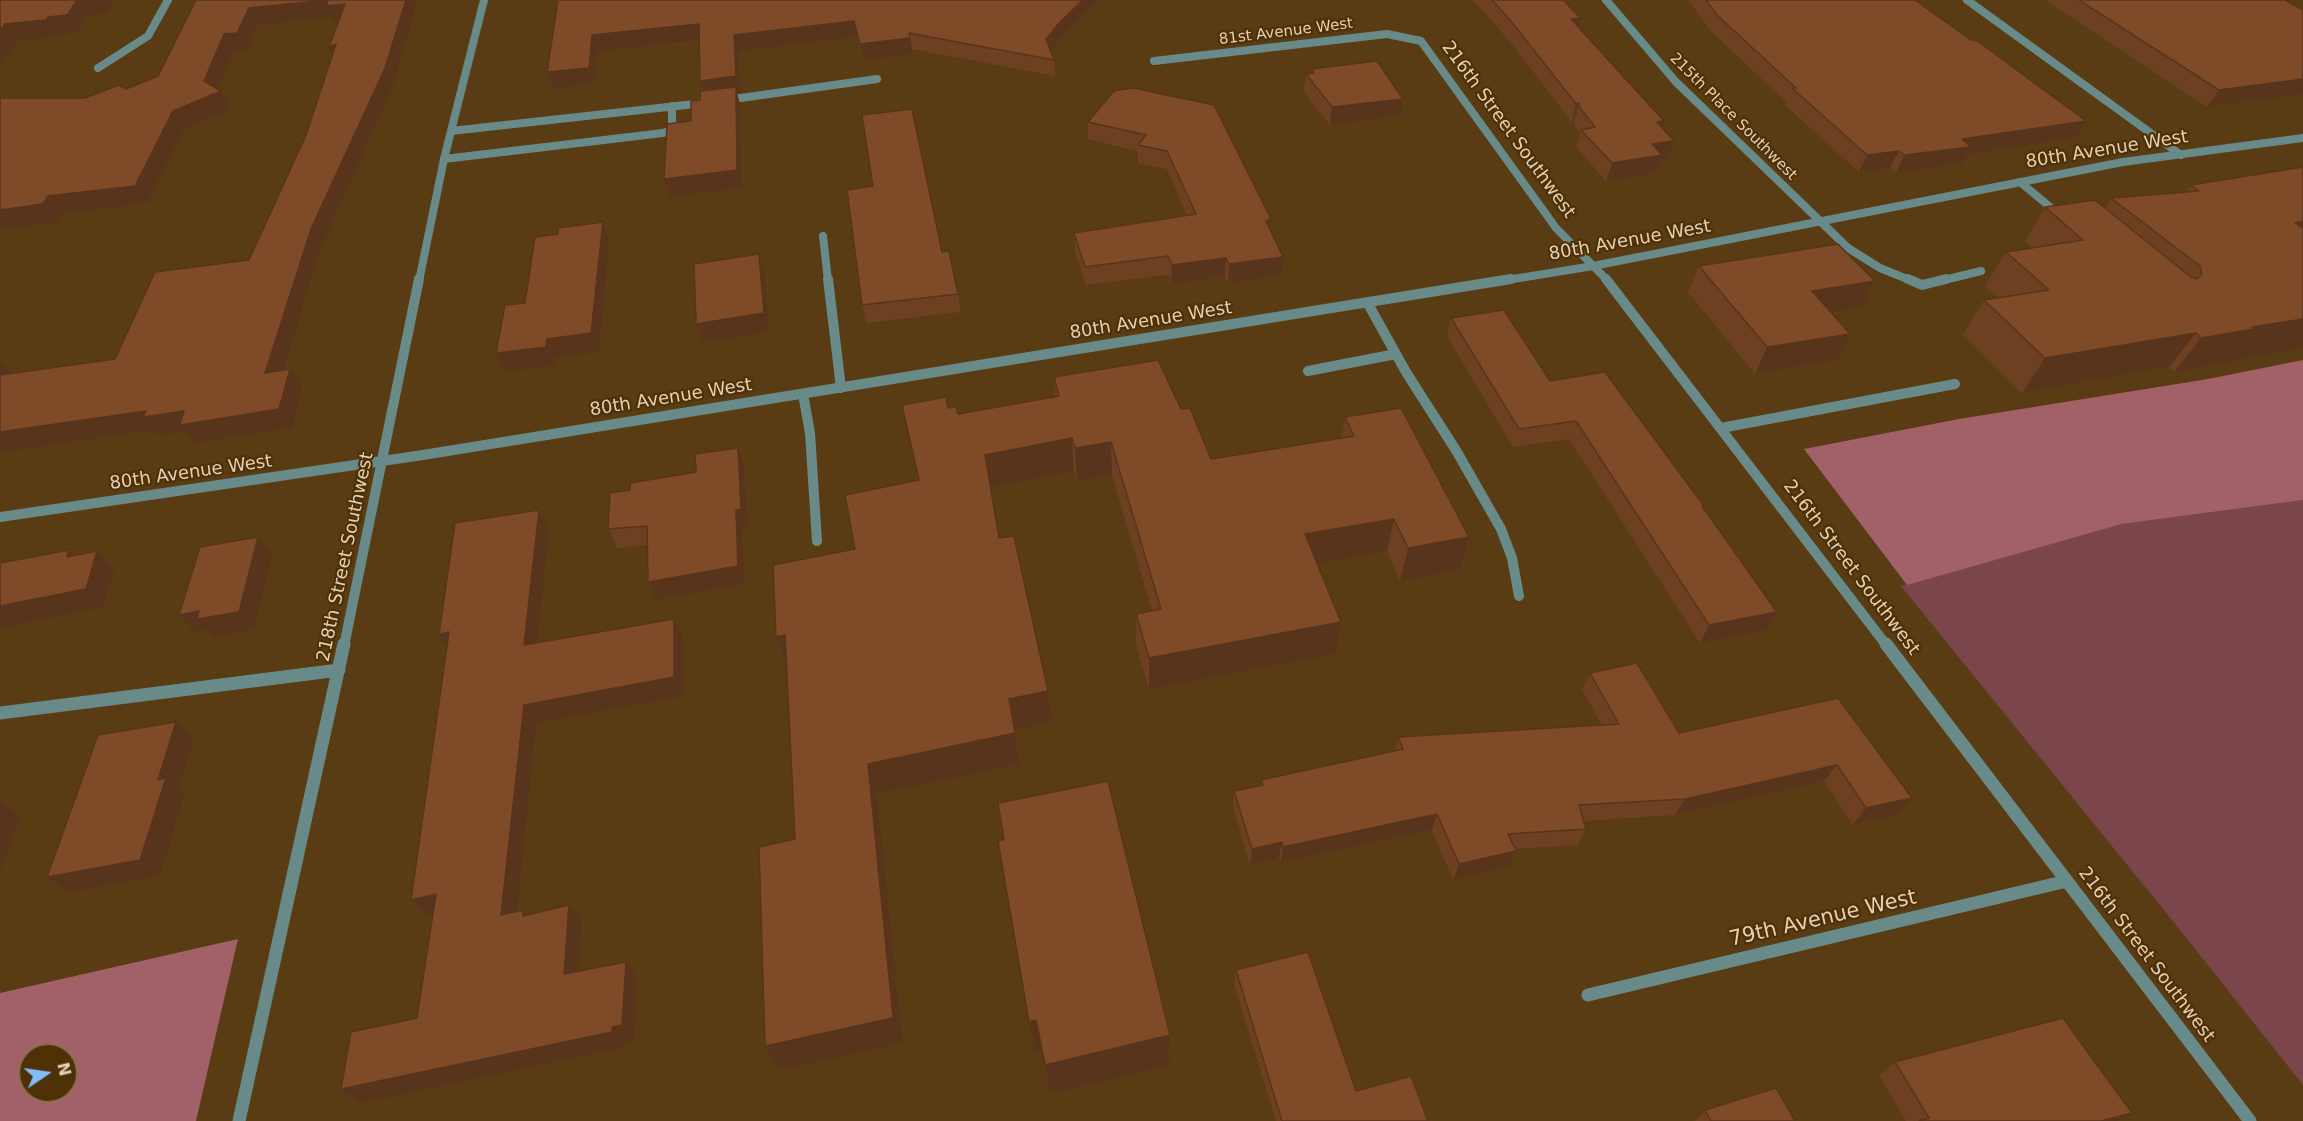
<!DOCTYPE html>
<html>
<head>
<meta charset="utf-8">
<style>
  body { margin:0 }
  #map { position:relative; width:2303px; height:1121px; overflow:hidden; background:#593c13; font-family:"DejaVu Sans",sans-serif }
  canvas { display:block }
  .north { position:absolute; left:18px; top:1043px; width:60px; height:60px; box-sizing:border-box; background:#4e3106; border:2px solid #8a704c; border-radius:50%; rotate:77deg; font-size:16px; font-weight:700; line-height:24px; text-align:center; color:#e5cfb5 }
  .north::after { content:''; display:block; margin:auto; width:21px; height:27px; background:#83bcfb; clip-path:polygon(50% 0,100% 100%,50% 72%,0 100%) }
</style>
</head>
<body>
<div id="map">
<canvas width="2303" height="1121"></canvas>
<div class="north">N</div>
</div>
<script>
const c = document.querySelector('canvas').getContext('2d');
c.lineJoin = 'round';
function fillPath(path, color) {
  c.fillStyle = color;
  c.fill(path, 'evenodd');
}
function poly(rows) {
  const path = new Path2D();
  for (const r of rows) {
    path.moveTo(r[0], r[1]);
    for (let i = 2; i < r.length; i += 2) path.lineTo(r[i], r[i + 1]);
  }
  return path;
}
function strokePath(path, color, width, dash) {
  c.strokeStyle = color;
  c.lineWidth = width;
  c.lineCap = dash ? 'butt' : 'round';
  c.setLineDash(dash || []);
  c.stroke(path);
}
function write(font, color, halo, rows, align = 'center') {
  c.font = font + ' "DejaVu Sans",sans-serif';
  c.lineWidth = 4.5;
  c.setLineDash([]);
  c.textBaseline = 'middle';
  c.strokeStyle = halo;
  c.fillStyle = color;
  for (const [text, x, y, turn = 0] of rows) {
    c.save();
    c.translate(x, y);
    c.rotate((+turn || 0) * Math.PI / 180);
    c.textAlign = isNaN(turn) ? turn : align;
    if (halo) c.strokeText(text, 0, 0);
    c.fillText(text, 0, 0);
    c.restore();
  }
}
const green = poly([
  [2303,500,2303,1085,2176,925,1901,586,2122,524]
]);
const forest = poly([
  [2303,360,2303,500,2122,524,1907,585,1804,449,1959,419,2208,379],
  [238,939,196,1121,0,1121,0,993],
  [30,1055,66,1055,66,1091,30,1091]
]);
const minorFar2 = poly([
  [1606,0,1676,82,1848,248,1880,268,1912,281],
  [1967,0,2181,155],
  [1154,61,1387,34,1421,41,1556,228,1608,281],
  [98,68,148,36,168,0],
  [726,100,877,79],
  [451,131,704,103],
  [444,159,663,133,672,130,672,106],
  [2020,182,2061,216],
  [823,236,828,281],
  [419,281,444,159,484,0],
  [1501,281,1593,266,2123,162,2303,138],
  [1940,281,1981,271]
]);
const minorFar1 = poly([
  [828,279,841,388],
  [1606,279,1887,646],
  [1908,279,1922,285,1946,279],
  [1367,302,1406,372,1457,452,1501,529,1512,558,1519,596],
  [1308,371,1396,354],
  [803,394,810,433,817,541],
  [1721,428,1955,384],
  [0,517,423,455,1511,279],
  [344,646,419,279]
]);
const minor = poly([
  [1886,644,2250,1121],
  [0,713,339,670],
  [1588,995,2067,881],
  [239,1121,344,644]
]);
const wall = poly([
  [558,0,1099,0,1061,38,1050,51,1054,60,1055,76,912,49,913,54,863,60,857,37,738,51,740,92,737,93,740,104,742,188,670,197,691,121,703,91,700,81,699,41,598,52,594,84,554,89,547,72],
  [1473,0,1563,0,1581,18,1579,28,1662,128,1668,159,1661,160,1656,173,1606,181,1576,147,1580,133,1575,126,1574,121,1572,122,1511,43],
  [1688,0,1915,0,2076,138,1968,154,1962,164,1896,173,1890,168,1859,172,1785,105,1786,102,1712,32],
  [2045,0,2302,0,2288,2,2303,10,2303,94,2207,107],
  [1311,69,1400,116,1330,125,1304,92,1306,74,1311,73],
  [1114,91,1271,219,1270,231,1281,275,1228,283,1225,276,1171,284,1168,275,1086,285,1075,251,1074,233,1187,215,1167,169,1138,163,1138,151,1088,139,1088,122],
  [2303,167,2228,361,2226,363,2174,372,2169,367,2022,393,1963,335,1984,300,1999,298,1985,286,2006,252,2032,248,2025,241,2045,207,2105,208,2111,198,2186,192,2191,185],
  [942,252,958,294,961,312,866,323,862,305],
  [1699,266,1875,281,1862,308,1831,312,1837,360,1755,374,1688,292],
  [1451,318,1550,381,1766,630,1700,643,1569,439,1513,447,1447,336],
  [1054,377,1181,409,1211,459,1342,438,1345,417,1469,537,1460,570,1400,581,1387,551,1317,564,1341,622,1336,654,1149,689,1136,646,1136,614,1152,611,1112,475,1077,481,1074,471,990,488,999,538,1048,691,1052,722,1015,729,1020,764,877,794,903,1043,780,1070,795,839,786,665,776,637,918,480,902,405,948,408,958,414,1055,396],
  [744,466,748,527,742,528,745,584,656,600,648,582,648,545,617,548,608,529,630,490],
  [1590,673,1679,733,1838,698,1898,815,1853,825,1824,781,1675,815,1584,821,1586,829,1578,845,1515,849,1516,851,1509,867,1453,880,1432,830,1281,862,1279,858,1250,865,1233,807,1234,791,1260,785,1261,780,1395,751,1398,737,1602,725,1582,690],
  [1236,970,1356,1091,1428,1121,1276,1121,1234,984],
  [1029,1022,1170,1035,1169,1065,1050,1094,1042,1051,1035,1053],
  [1895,1062,2117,1121,1906,1121,1879,1076],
  [1705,1110,1795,1121,1695,1121]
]);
const shadedWall = poly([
  [77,0,115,0,106,14,88,16,78,32,59,34,57,37,17,41,0,65,0,31,5,24,48,17],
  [328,0,345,4,353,20,334,22,332,17,258,25,247,50,234,51,216,93,221,91,231,109,184,129,147,203,61,214,57,222,0,230,0,210,48,196,173,111,204,81,224,34,249,8],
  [406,0,418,0,393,85,321,247,277,391,265,373,311,229],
  [1083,0,1099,0,1061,38,1047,56,1046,39,1060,22],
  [2260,0,2302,0,2256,6],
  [1581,18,1577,35,1571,19],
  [854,21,857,37,738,51,740,92,737,93,740,104,742,188,670,197,664,179,705,97,700,81,734,35],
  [699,24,703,40,598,52,594,84,554,89,547,72,592,35],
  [910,38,913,54,863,60,860,44],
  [336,44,337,64,329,47],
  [2303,79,2303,94,2207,107,2219,90],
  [1403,99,1400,116,1330,125,1332,107],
  [1579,103,1574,121,1572,122,1576,104],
  [1664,121,1659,139,1657,122],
  [2086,121,2076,138,1968,154,1962,164,1896,173,1904,155,1962,139],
  [1674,141,1668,159,1661,160,1656,173,1606,181,1612,163,1652,144],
  [1899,151,1890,168,1859,172,1867,155],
  [1271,219,1270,237,1266,221],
  [2303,221,2303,251,2295,223],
  [603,222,609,241,599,352,555,357,554,365,506,372,496,353,547,339],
  [759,254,764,272,769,332,702,342,696,324],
  [1283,257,1281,275,1228,283,1229,264],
  [1226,258,1225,276,1171,284,1172,265],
  [1875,281,1862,308,1800,317,1812,291],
  [2303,319,2303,348,2228,361,2226,363,2174,372,2201,338,2252,327],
  [2196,333,2169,367,2022,393,2045,358],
  [1850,334,1837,360,1755,374,1767,347],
  [0,360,9,371,0,389],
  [290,369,302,387,292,427,194,443,185,432,158,435,153,430,0,452,0,432],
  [1072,438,1074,471,989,488,985,455],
  [1111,442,1112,475,1077,481,1075,448],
  [738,448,744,466,748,527,742,528,745,584,656,600,648,582,736,510],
  [539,510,549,529,535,664,524,645],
  [1394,519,1387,551,1300,567,1305,534],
  [258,537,272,555,254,629,213,637,207,630,195,632,179,615],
  [1469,537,1460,570,1400,581,1408,548],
  [69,550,87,568,67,557],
  [97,551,114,569,103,607,0,628,0,606],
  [1777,612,1766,630,1700,643,1709,625],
  [674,619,683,638,683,696,536,723,515,931,501,915,524,705],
  [1341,622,1336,654,1149,689,1149,658],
  [449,632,452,653,439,634],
  [785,635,788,668,776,637],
  [1048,691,1052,722,1013,730,1009,699],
  [176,722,194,739,178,790,184,795,160,876,69,892,47,877,158,780],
  [1015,733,1020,764,877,794,903,1043,780,1070,765,1046,868,764],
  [1837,765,1824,781,1675,815,1685,799],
  [1912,798,1898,815,1853,825,1866,808],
  [0,801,21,817,0,871],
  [1437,814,1432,830,1281,862,1283,847],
  [1282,842,1279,858,1250,865,1252,849],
  [1516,851,1509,867,1453,880,1459,864],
  [436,894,452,911,427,916,411,900],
  [569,905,582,922,577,990,564,974],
  [626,962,637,978,634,1040,625,1042,625,1047,360,1103,341,1089,612,1027],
  [1036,1020,1042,1051,1035,1053,1029,1022],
  [1170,1035,1169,1065,1050,1094,1045,1065],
  [2132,1113,2117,1121,2101,1121]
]);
const building = poly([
  [0,0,77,0,67,15,48,17,46,20,5,24,0,31,0,0],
  [196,0,406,0,385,68,311,229,265,373,290,369,279,409,180,425,184,411,143,417,146,411,0,432,0,375,115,359,155,272,249,260,306,135,336,44,329,47,345,4,326,6,328,0,249,8,237,33,224,34,204,81,221,91,173,111,135,186,48,196,43,204,0,210,0,98,85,98,119,85,126,89,158,76,196,0],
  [558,0,1083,0,1060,22,1046,39,1054,60,909,33,910,38,860,44,854,21,734,35,736,76,700,81,699,24,592,35,589,68,547,72,558,0],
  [1492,0,1563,0,1581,18,1571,19,1664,121,1657,122,1674,141,1652,144,1662,155,1612,163,1581,130,1595,127,1580,108,1579,103,1576,104,1515,26,1492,0],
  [1706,0,1915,0,1971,40,1976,40,2086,121,1962,139,1971,147,1904,155,1899,151,1867,155,1792,88,1796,88,1718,16,1706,0],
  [2079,0,2285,0,2303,10,2303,79,2219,90,2079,0],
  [1377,61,1403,99,1332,107,1306,74,1314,73,1311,69,1377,61],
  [736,87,737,170,664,179,667,124,691,121,691,101,700,100,700,91,736,87],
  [1133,88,1214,105,1271,219,1266,221,1283,257,1229,264,1226,258,1172,265,1168,256,1085,267,1074,233,1196,214,1167,151,1138,145,1146,135,1088,122,1114,91,1133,88],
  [912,109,942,252,949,251,958,294,862,305,847,190,873,186,862,115,912,109],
  [2303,167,2303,221,2295,223,2303,228,2303,319,2252,327,2254,329,2201,338,2196,333,2045,358,1984,300,2049,290,2006,252,2083,240,2045,207,2095,200,2191,277,2197,279,2202,274,2200,266,2111,198,2199,191,2191,185,2303,167],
  [603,222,591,333,547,339,546,347,496,353,505,305,525,303,535,237,558,234,558,228,603,222],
  [1838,244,1875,281,1812,291,1850,334,1767,347,1699,266,1838,244],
  [759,254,764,313,696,324,694,264,759,254],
  [1504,310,1550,381,1605,372,1704,506,1702,506,1777,612,1709,625,1576,421,1519,429,1451,318,1504,310],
  [1158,360,1181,409,1190,408,1211,459,1354,436,1345,417,1401,408,1469,537,1408,548,1394,519,1305,534,1341,622,1149,658,1136,614,1161,609,1111,442,1075,448,1072,438,985,455,999,538,1014,536,1048,691,1009,699,1015,733,868,764,893,1018,765,1046,759,847,795,839,785,635,776,637,773,565,855,549,845,495,919,480,902,405,946,397,948,408,956,407,958,414,1059,396,1054,377,1158,360],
  [738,448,741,509,736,510,738,566,648,582,647,526,608,529,610,493,630,490,630,483,696,472,695,454,738,448],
  [539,510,524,645,674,619,674,677,524,705,501,915,523,910,523,916,569,905,564,974,626,962,622,1025,612,1027,612,1032,341,1089,351,1032,417,1018,436,894,411,900,449,632,439,634,455,523,539,510],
  [258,537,239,612,197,619,199,611,179,615,200,547,258,537],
  [69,550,67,557,97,551,86,589,0,606,0,563,69,550],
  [1637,663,1679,733,1838,698,1912,798,1866,808,1837,765,1685,799,1579,805,1586,829,1508,834,1516,851,1459,864,1437,814,1283,847,1282,842,1252,849,1234,791,1263,785,1261,780,1403,749,1398,737,1619,724,1590,673,1637,663],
  [176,722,158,780,166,778,140,860,47,877,98,735,176,722],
  [1108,781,1170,1035,1045,1065,1036,1020,1029,1022,998,841,1004,839,998,803,1108,781],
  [1308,952,1356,1091,1411,1076,1428,1121,1282,1121,1236,970,1308,952],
  [2063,1018,2132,1113,2101,1121,1919,1121,1929,1118,1895,1062,2063,1018],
  [1776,1088,1795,1121,1711,1121,1705,1110,1776,1088]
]);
const farStreetnames = [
  ["81st Avenue West",1286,32,-7],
  ["215th Place Southwest",1733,117,45]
];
const streetNames = [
  ["216th Street Southwest",1508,130,54],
  ["80th Avenue West",2107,150,-9],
  ["80th Avenue West",1630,241,-10],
  ["80th Avenue West",1151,321,-9],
  ["80th Avenue West",671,398,-9],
  ["80th Avenue West",191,473,-8],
  ["218th Street Southwest",346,557,-78],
  ["216th Street Southwest",1851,568,53],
  ["216th Street Southwest",2146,955,53]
];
const nearStreetnames = [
  ["79th Avenue West",1823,919,-13]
];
fillPath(green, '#7b454c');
fillPath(forest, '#a26068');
strokePath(minorFar2, '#688b89', 8);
strokePath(minorFar1, '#688b89', 10);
strokePath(minor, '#688b89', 13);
fillPath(wall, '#6d4022');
fillPath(shadedWall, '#59341c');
fillPath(building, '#7f4a28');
strokePath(building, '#59341c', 1.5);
write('15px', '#e5cfb5', '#4e3106', farStreetnames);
write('18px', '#e5cfb5', '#4e3106', streetNames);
write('21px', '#e5cfb5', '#4e3106', nearStreetnames);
</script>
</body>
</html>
